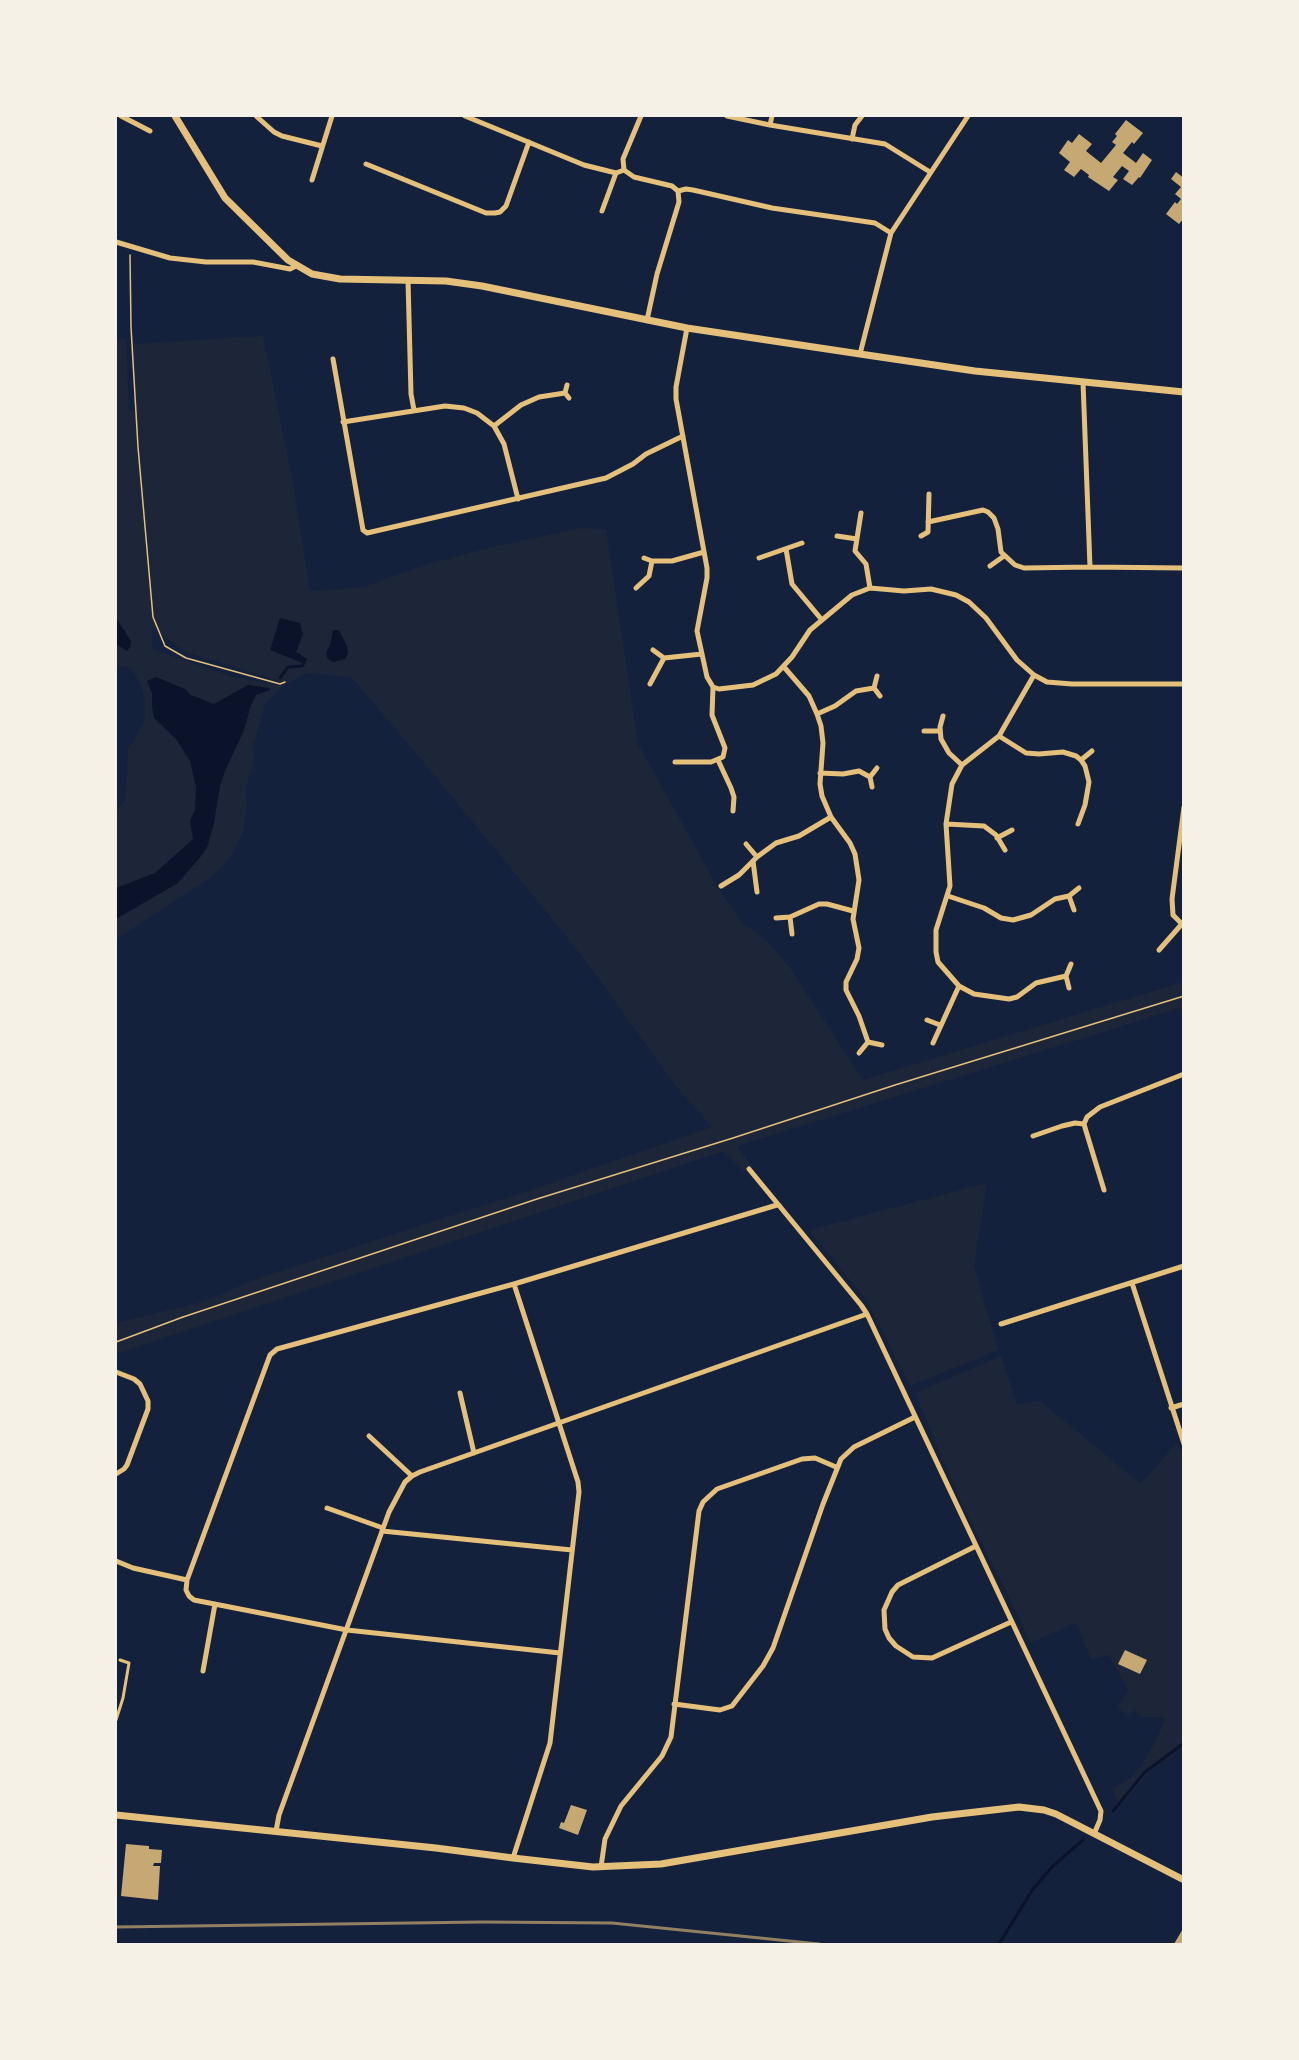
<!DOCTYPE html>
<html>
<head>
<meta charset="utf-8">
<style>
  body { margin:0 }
  #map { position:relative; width:1299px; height:2060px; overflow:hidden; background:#14213d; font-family:"Noto Sans",sans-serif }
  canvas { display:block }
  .frame { position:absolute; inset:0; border:117px solid #f6f1e7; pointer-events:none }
</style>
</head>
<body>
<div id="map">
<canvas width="1299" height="2060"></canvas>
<div class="frame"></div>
</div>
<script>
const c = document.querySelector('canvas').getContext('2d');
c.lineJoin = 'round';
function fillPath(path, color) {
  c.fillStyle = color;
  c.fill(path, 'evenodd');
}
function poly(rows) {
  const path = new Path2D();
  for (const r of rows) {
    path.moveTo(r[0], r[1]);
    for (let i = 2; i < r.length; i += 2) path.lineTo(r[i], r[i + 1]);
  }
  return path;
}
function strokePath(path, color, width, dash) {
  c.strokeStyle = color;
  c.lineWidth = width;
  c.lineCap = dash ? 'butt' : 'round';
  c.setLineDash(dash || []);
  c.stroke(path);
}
const green = poly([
  [263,336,292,477,310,591,364,587,422,566,484,549,581,528,606,529,638,744,721,893,742,922,768,942,790,968,863,1080,1183,982,1183,1007,737,1146,752,1166,745,1172,724,1151,116,1354,116,1323,206,1301,256,1279,531,1190,712,1127,675,1085,597,976,558,926,420,758,354,680,349,677,306,673,283,686,265,704,253,748,254,763,245,789,247,802,243,832,233,853,218,871,204,882,116,939,116,811,125,800,128,749,145,721,145,701,141,686,132,669,116,665,116,339,126,339,129,411,135,410,132,344],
  [152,627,186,652,277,680,283,686,229,676,152,649],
  [987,1183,974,1265,998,1350,910,1386,868,1302,809,1230],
  [1001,1356,1017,1405,1040,1401,1141,1484,1177,1442,1183,1454,1183,1745,1158,1762,1123,1803,1118,1805,1113,1789,1129,1779,1141,1766,1157,1739,1165,1719,1162,1717,1141,1717,1135,1710,1129,1716,1118,1706,1128,1690,1109,1655,1091,1659,1076,1623,1030,1643,1020,1619,962,1504,915,1393]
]);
const water = poly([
  [116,618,131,641,130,647,127,651,116,644],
  [280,618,300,623,303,634,296,652,307,659,305,664,270,650],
  [333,630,338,630,341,634,347,646,348,654,345,659,333,662,327,658,326,653,330,645],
  [156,677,185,689,191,695,214,704,248,685,270,688,270,690,256,695,251,705,244,730,225,771,220,786,214,823,207,848,202,855,178,883,116,919,116,888,155,873,193,839,190,821,195,810,196,787,190,761,176,739,154,718,152,707,152,693,147,681]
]);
const stream = poly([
  [280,678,288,667,302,666,304,663],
  [1113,1811,1145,1772,1184,1743],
  [999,1944,1033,1889,1052,1867,1083,1840]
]);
const building = poly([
  [1126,120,1143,133,1134,144,1132,142,1123,153,1136,163,1143,153,1152,160,1140,178,1139,177,1132,185,1123,179,1129,171,1122,166,1113,177,1118,180,1109,191,1088,177,1089,175,1081,169,1074,177,1064,170,1070,162,1059,153,1068,140,1072,143,1079,134,1092,144,1086,151,1101,163,1116,145,1112,142,1117,136,1115,134],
  [1176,172,1184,178,1184,218,1179,224,1166,214,1175,202,1177,204,1181,199,1175,194,1181,187,1171,179],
  [1125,1650,1147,1660,1140,1674,1118,1664],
  [571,1805,587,1810,578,1835,559,1828,561,1822,564,1823],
  [126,1844,149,1846,149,1849,162,1850,161,1863,154,1863,153,1866,160,1866,158,1900,121,1896],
  [1184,1927,1184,1944,1174,1944]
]);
const path = poly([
  [130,255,131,327,138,447,153,617,165,646,186,658,280,684,285,682],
  [116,1342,183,1317,537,1199,733,1138,895,1085,1184,996]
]);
const service = poly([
  [116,1720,123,1698,129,1663,120,1660]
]);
const minor = poly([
  [121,116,150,131],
  [256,116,274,132,282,136,322,146],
  [465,116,584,165,616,173,624,170],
  [727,116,770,125,885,144,930,172],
  [770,125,772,116],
  [852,139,855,125,862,116],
  [366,164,486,213,495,213,500,212,506,206,529,142],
  [624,170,634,177,672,186,678,191],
  [624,170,623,159,641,116],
  [312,180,332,116],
  [678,191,686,189,693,190,772,208,875,223,891,233],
  [602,211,616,173],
  [116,242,170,258,206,262,253,262,290,269,296,266],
  [408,280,411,394,414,410],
  [647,320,657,274,679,202,678,191],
  [860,354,891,233,968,116],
  [333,359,363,530,367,533,606,478,633,464,646,454,683,436],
  [1083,382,1090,567,1184,568],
  [567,385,565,393,569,398],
  [343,422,445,406,464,408,477,413,494,426,504,444,518,499],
  [494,426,521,405,539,397,565,393],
  [861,513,855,551,866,564,870,588],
  [928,522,983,510,988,512,994,518,998,529,1001,552,1015,565,1024,568,1090,567],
  [837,536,857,539],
  [921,536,928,532,929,494],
  [786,549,792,584,822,620],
  [644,558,652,561,672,561,704,552],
  [759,558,802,543],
  [990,566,1004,556],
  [636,588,649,576,652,561],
  [664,658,702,654],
  [784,667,809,696,817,714,821,726,823,743,820,784,822,796,831,817,850,843,855,854,859,880,853,919,859,948,857,959,846,982,846,990,859,1016,868,1042],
  [1034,675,999,736,962,765,952,784,946,824,950,886,936,930,936,952,938,962,959,986,974,994,1009,999,1017,997,1036,983,1066,976],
  [877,676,874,688,880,696],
  [650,684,664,658,653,650],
  [713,687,719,689,753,685,776,674,792,657,810,630,852,595,870,588,904,591,931,589,956,595,969,602,986,618,1017,660,1034,675,1047,682,1072,684,1184,684],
  [817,714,835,706,856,691,874,688],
  [943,716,940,727,941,739,949,753,962,765],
  [924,731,940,731],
  [999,736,1026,753,1039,754,1063,752,1076,756,1081,760,1085,766,1089,782,1085,805,1078,824],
  [718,760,731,788,734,797,733,811],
  [1081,760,1092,751],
  [675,762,711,762,723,757,725,748,712,715,713,687,707,677,697,631,707,578,707,568,676,399,676,387,687,328],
  [820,773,843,774,859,771,870,777],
  [872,787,870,777,877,768],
  [1184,807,1172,899,1173,915,1184,926],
  [946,824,984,826,996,835,1005,850],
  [997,838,1012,830],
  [746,844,757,857],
  [753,861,757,892],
  [721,886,739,875,757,857,776,843,799,836,831,817],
  [948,896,984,908,1001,918,1013,920,1031,915,1055,899,1069,896,1079,888],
  [1069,896,1074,910],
  [790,917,792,934],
  [776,918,790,917,819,904,827,904,853,911],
  [1159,950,1181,925],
  [1069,988,1066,976,1071,964],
  [927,1020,940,1025],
  [933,1043,959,986],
  [859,1053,868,1042,882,1045],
  [1033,1136,1062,1126,1075,1123,1084,1124],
  [749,1169,861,1305,867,1314,1101,1811,1100,1820,1094,1834],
  [1104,1190,1086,1131,1084,1124,1087,1117,1100,1107,1184,1074],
  [1132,1283,1184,1444],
  [1001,1324,1184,1266],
  [116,1372,134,1379,140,1384,148,1401,148,1409,127,1465,124,1469,116,1474],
  [460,1393,474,1453],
  [1171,1408,1184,1404],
  [369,1436,412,1476],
  [327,1508,383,1528],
  [382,1531,572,1550],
  [976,1546,898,1585,892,1592,884,1610,885,1629,889,1638,896,1646,913,1657,932,1658,1011,1622],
  [116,1561,133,1568,187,1580],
  [560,1653,347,1630,194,1600,189,1596,186,1590,187,1580,270,1355,277,1349,514,1284,777,1205],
  [203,1671,215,1604],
  [674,1704,720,1710,732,1706,763,1666,773,1648,823,1504,841,1459,854,1447,915,1417],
  [276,1831,279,1815,389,1512,405,1482,412,1476,420,1472,867,1314],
  [513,1858,550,1743,579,1492,578,1482,514,1284],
  [601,1867,605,1839,621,1806,662,1756,671,1737,699,1511,703,1502,717,1489,802,1459,815,1458,836,1467]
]);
const tertiary = poly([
  [175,116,225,198,288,260,312,274,340,279,446,281,482,286,687,328,860,354,975,371,1184,392],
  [116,1815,436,1848,513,1858,593,1867,661,1864,932,1817,1019,1807,1044,1810,1056,1814,1184,1880]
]);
const rail = poly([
  [116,1927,483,1922,612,1923,819,1944]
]);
fillPath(green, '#1d2539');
fillPath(water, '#0b132b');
strokePath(stream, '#0b132b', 3);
fillPath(building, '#c6a872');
strokePath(path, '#e5c07b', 1.5);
strokePath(service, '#e5c07b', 3);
strokePath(minor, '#e5c07b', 5);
strokePath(tertiary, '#e5c07b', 7);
strokePath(rail, '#918062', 3);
</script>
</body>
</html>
